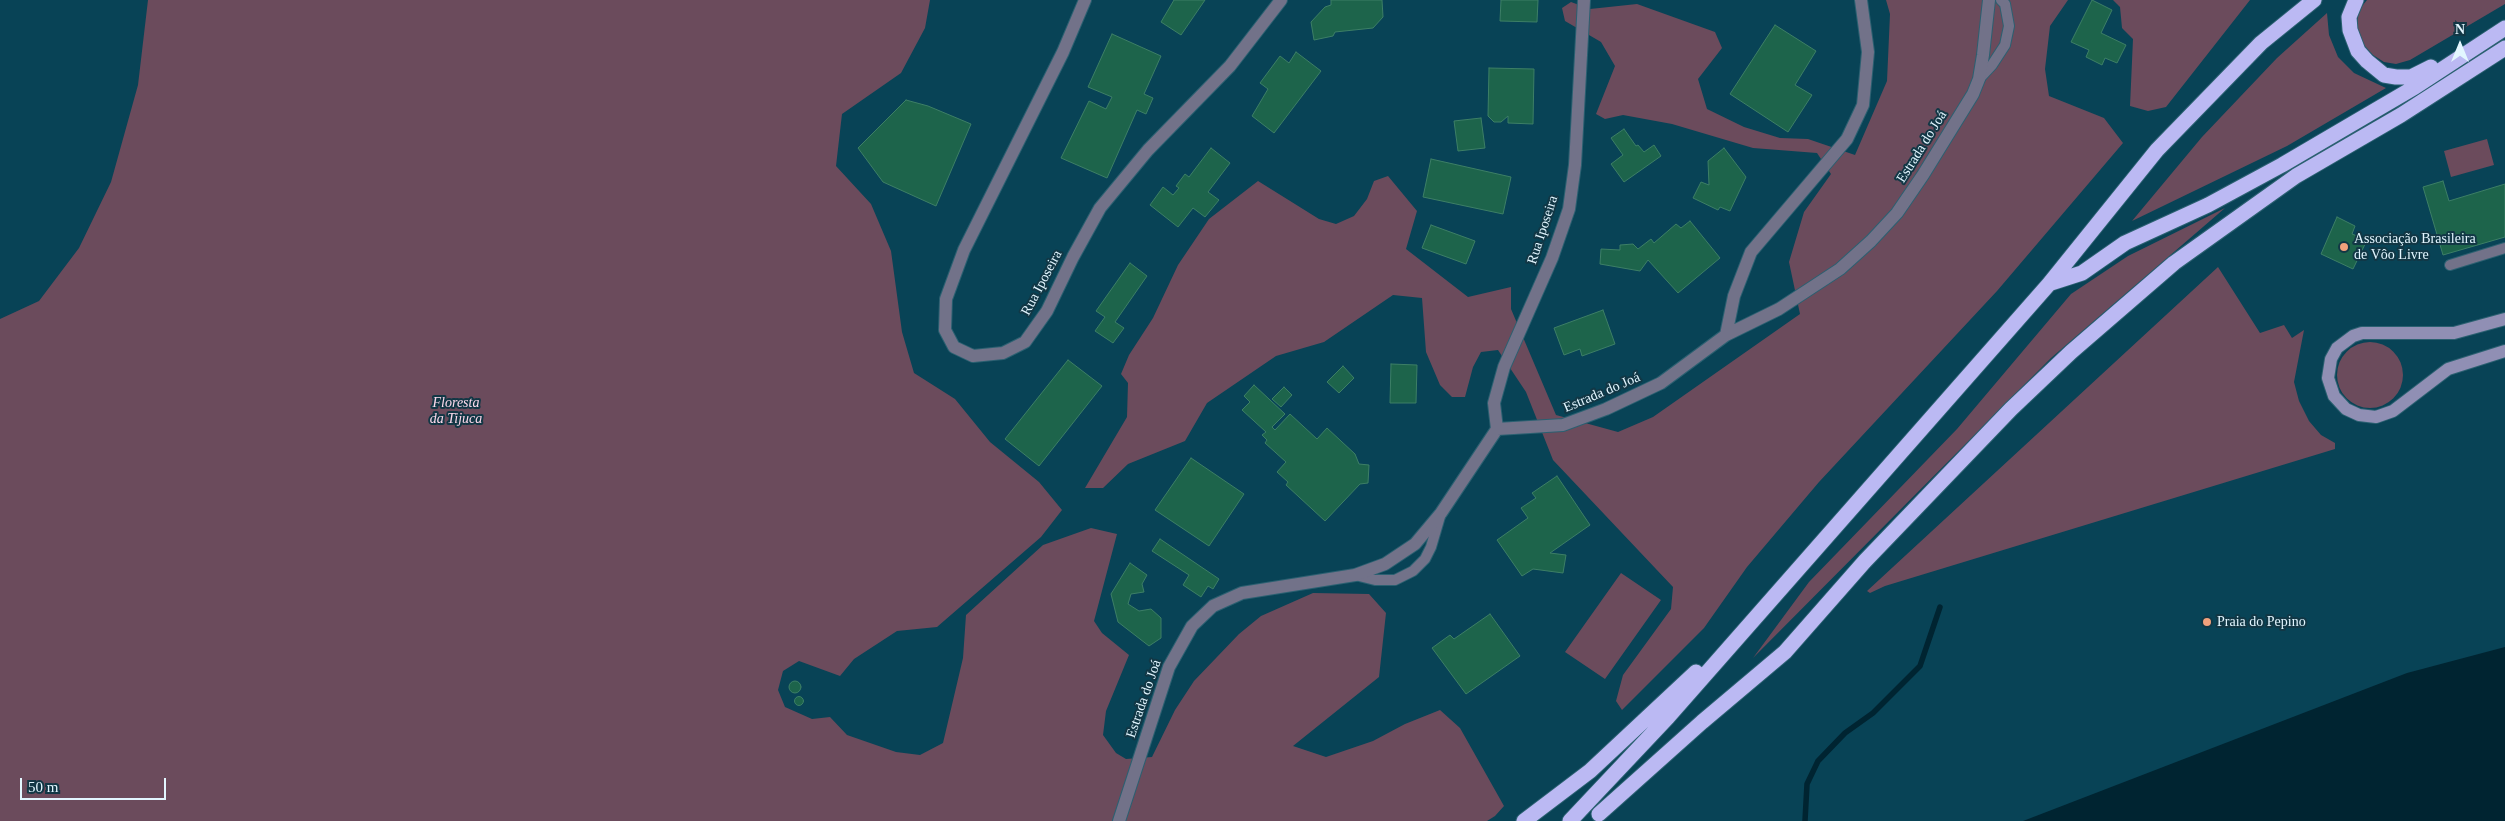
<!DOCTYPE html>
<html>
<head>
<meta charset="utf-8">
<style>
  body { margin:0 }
  #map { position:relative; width:2505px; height:821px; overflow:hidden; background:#084356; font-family:"Times New Roman",serif }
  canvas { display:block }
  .north { position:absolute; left:2435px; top:20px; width:50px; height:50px; -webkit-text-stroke:4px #123745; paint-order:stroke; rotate:0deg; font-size:14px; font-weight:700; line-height:20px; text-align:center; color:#e2f6ff }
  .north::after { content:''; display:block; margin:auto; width:18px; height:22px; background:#e2f6ff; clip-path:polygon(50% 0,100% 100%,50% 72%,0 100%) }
  .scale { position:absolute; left:20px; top:778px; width:146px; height:22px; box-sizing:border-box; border:2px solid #e2f6ff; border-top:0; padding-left:6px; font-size:15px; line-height:18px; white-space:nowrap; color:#e2f6ff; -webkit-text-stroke:4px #123745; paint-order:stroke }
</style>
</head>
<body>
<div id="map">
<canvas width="2505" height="821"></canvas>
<div class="north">N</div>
<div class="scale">50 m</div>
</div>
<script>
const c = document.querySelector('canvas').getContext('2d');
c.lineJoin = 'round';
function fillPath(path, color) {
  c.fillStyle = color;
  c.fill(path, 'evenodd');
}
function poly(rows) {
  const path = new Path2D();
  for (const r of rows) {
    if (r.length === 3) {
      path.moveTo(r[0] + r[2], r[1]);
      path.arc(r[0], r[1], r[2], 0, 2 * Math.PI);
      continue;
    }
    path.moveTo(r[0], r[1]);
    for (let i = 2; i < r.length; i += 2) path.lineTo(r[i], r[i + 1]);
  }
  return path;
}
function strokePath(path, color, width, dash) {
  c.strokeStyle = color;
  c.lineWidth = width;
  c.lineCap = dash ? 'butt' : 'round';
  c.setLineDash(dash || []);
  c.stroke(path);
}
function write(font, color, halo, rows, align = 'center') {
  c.font = font + ' "Times New Roman",serif';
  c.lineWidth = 4;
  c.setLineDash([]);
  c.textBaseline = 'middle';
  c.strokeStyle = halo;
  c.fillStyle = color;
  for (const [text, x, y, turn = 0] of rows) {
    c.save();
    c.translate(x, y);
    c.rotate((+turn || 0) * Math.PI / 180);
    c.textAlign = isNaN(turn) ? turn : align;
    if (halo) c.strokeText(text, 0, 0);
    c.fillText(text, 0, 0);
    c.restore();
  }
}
const green = poly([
  [148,0,930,0,925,28,901,73,842,114,836,166,871,204,891,251,902,332,914,373,955,399,990,442,1039,482,1062,510,1041,537,937,627,897,631,854,659,840,676,799,661,783,671,778,690,785,707,812,719,830,717,847,735,896,752,920,755,943,743,963,658,966,615,1043,545,1091,528,1117,534,1094,621,1102,633,1129,655,1106,711,1103,735,1116,753,1126,759,1152,757,1175,710,1194,681,1239,634,1261,616,1313,593,1369,594,1386,613,1379,677,1293,746,1326,757,1373,741,1405,724,1440,710,1460,728,1504,806,1495,816,1487,821,0,821,0,319,39,301,79,248,111,182,138,85],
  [1886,0,2068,0,2050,26,2045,69,2049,96,2104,118,2123,143,1997,291,1819,482,1747,567,1704,628,1622,710,1616,701,1623,675,1671,609,1673,587,1553,460,1526,392,1498,350,1481,352,1473,367,1465,397,1452,397,1440,385,1426,352,1422,298,1393,295,1324,342,1276,356,1207,403,1185,441,1128,464,1103,488,1085,488,1127,417,1128,383,1121,374,1129,355,1153,318,1178,265,1209,219,1258,181,1319,219,1336,224,1354,216,1367,199,1374,181,1388,176,1417,211,1406,249,1468,297,1511,287,1511,309,1556,415,1618,432,1653,417,1800,314,1789,262,1804,212,1831,174,1817,153,1753,148,1672,124,1623,115,1605,119,1596,114,1615,66,1601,42,1565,21,1562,8,1571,2,1590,9,1637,4,1715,32,1722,48,1698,79,1707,109,1744,127,1780,138,1808,139,1855,155,1887,81,1890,14],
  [2113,0,2250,0,2166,107,2148,111,2130,106,2133,39,2122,28,2120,7],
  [2367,0,2505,0,2505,4,2410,60,2396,64,2384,62,2373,55,2362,43,2357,28,2358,11],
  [2327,13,2329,35,2338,57,2354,73,2386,88,2287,146,2132,221,2202,137,2277,58],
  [2487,139,2494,165,2451,177,2444,151],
  [2225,208,2051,358,1753,658,1809,582,1957,429,2071,294,2128,256],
  [2218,267,2260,333,2284,325,2292,338,2304,330,2294,382,2299,401,2309,421,2321,435,2335,443,2335,449,1885,586,1870,593,1867,591],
  [2370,375,33],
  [1621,573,1661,600,1605,679,1565,652]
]);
const water = poly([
  [2505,647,2505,821,2023,821,2407,673]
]);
const stream = poly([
  [1805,821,1807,784,1818,761,1845,733,1873,713,1920,666,1940,607]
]);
const building = poly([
  [1174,0,1205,0,1181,35,1161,22,1174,0],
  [1331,0,1382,0,1383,17,1373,28,1335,32,1333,36,1314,40,1311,22,1325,7,1331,5,1331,0],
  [1501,0,1538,0,1537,22,1500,21,1501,0],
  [2092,0,2112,10,2101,33,2126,45,2117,63,2105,58,2102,65,2086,57,2089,50,2071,42,2092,0],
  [1775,25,1816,51,1795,85,1812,95,1788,132,1730,94,1775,25],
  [1112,34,1161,56,1144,94,1153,98,1146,114,1137,110,1107,178,1061,158,1089,101,1106,109,1112,97,1088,87,1112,34],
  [1296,52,1321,71,1274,133,1252,116,1268,89,1260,83,1280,56,1289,63,1296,52],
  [1489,68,1534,69,1533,124,1508,123,1508,116,1501,122,1494,122,1488,116,1489,68],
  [906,100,928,106,971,124,936,206,883,182,858,148,906,100],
  [1481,118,1485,148,1458,151,1454,121,1481,118],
  [1624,129,1636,146,1638,145,1644,152,1654,145,1661,156,1624,182,1611,164,1623,155,1611,138,1624,129],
  [1211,148,1230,163,1208,192,1219,200,1205,217,1193,208,1178,227,1150,205,1163,187,1173,195,1179,188,1176,186,1185,174,1189,177,1211,148],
  [1724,148,1746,177,1730,211,1720,207,1718,210,1693,198,1701,182,1709,185,1708,161,1724,148],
  [1431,159,1511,177,1503,214,1423,197,1431,159],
  [2443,181,2449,201,2505,184,2505,237,2443,255,2423,187,2443,181],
  [2337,217,2355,226,2352,234,2367,240,2353,269,2321,254,2337,217],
  [1690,221,1720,258,1678,293,1648,260,1640,271,1600,264,1601,249,1620,250,1620,245,1633,244,1638,249,1651,239,1654,243,1676,224,1681,228,1690,221],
  [1431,225,1475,241,1466,264,1422,248,1431,225],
  [1130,263,1147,276,1115,322,1124,328,1113,343,1095,331,1105,317,1096,311,1130,263],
  [1603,310,1615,344,1582,356,1580,349,1564,355,1554,328,1603,310],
  [1068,360,1102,386,1039,466,1005,439,1068,360],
  [1391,364,1417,365,1416,403,1390,403,1391,364],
  [1343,366,1354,378,1339,393,1327,382,1343,366],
  [1254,385,1285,414,1272,427,1275,430,1290,414,1317,439,1327,428,1355,454,1359,464,1369,465,1368,483,1360,484,1325,521,1286,485,1288,482,1277,472,1286,462,1265,443,1267,440,1262,435,1266,432,1242,410,1250,402,1244,396,1254,385],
  [1284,387,1292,395,1281,407,1272,399,1284,387],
  [1191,458,1244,494,1209,546,1155,510,1191,458],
  [1557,476,1590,525,1550,553,1566,555,1563,573,1533,569,1522,576,1497,540,1528,518,1521,508,1536,498,1532,493,1557,476],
  [1160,539,1219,579,1213,589,1208,586,1201,597,1183,585,1189,575,1152,551,1160,539],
  [1130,563,1147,575,1142,584,1144,592,1131,594,1128,604,1139,611,1151,609,1161,618,1161,638,1149,646,1118,622,1111,594,1130,563],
  [1490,614,1520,656,1466,694,1432,648,1450,635,1454,639,1490,614],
  [795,687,6],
  [799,701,4.5]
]);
const lane = poly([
  [1979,79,1992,65,2005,45,2009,26,2005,4,2001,0],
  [2450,265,2505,248],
  [1355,575,1375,580,1395,580,1413,571,1425,559,1431,547,1441,513]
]);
const street = poly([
  [1085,0,1063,52,964,250,946,299,945,330,954,347,973,356,1003,353,1025,342,1047,311,1073,257,1100,208,1148,150,1230,66,1281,0],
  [1726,335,1734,296,1751,252,1847,139,1863,105,1868,52,1861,0],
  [1497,429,1494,403,1504,367,1552,258,1569,209,1575,165,1584,0],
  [1119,821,1169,667,1192,626,1213,606,1242,593,1355,575,1385,564,1415,544,1441,513,1497,429,1563,425,1606,409,1661,383,1726,335,1779,309,1840,269,1871,241,1897,213,1923,175,1973,94,1979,79,1983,55,1989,0]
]);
const secondary = poly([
  [2505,319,2454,333,2362,333,2353,336,2337,348,2331,359,2328,378,2334,396,2346,409,2359,415,2376,417,2393,411,2448,369,2505,351]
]);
const highway = poly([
  [2356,0,2349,17,2350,30,2358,51,2367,61,2384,75,2396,77,2411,77,2431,67],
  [2051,283,2082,273,2125,243,2208,205,2282,165,2415,87,2505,28],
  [1599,814,1702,722,1785,652,1865,561,2011,409,2071,352,2174,263,2296,176,2401,115,2505,48],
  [1524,821,1590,771,1696,672],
  [1570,821,1668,717,2049,284,2157,150,2261,43,2314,0]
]);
const markers = [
  [2344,247,5,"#f1a17c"],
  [2207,622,5,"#f1a17c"]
];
const streetNames = [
  ["Estrada do Joá",1922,147,-58],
  ["Rua Iposeira",1543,230,-72],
  ["Rua Iposeira",1042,283,-62],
  ["Estrada do Joá",1602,393,-23],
  ["Estrada do Joá",1144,699,-71]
];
const poiNames = [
  ["Associação Brasileira",2354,239],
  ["de Vôo Livre",2354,255],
  ["Praia do Pepino",2217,622]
];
const parkNames = [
  ["Floresta",456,403],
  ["da Tijuca",456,419]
];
fillPath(green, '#6b4b5c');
fillPath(water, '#002431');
strokePath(stream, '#002431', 5.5);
fillPath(building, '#1d644b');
strokePath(building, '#3d7f66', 1);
strokePath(lane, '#2b6071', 12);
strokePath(street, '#2b6071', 14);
strokePath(secondary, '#2b6071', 14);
strokePath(highway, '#2b6071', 17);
strokePath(lane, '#727289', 10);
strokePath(street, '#727289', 12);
strokePath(secondary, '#908fb4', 12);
strokePath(highway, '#bbb9f3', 15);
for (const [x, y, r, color] of markers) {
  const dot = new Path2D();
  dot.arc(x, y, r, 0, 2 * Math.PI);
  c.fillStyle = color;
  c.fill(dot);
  strokePath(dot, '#123745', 2);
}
write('14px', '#e2f6ff', '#123745', streetNames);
write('14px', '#e2f6ff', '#123745', poiNames, 'left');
write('italic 14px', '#fcd9eb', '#123745', parkNames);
</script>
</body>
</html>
